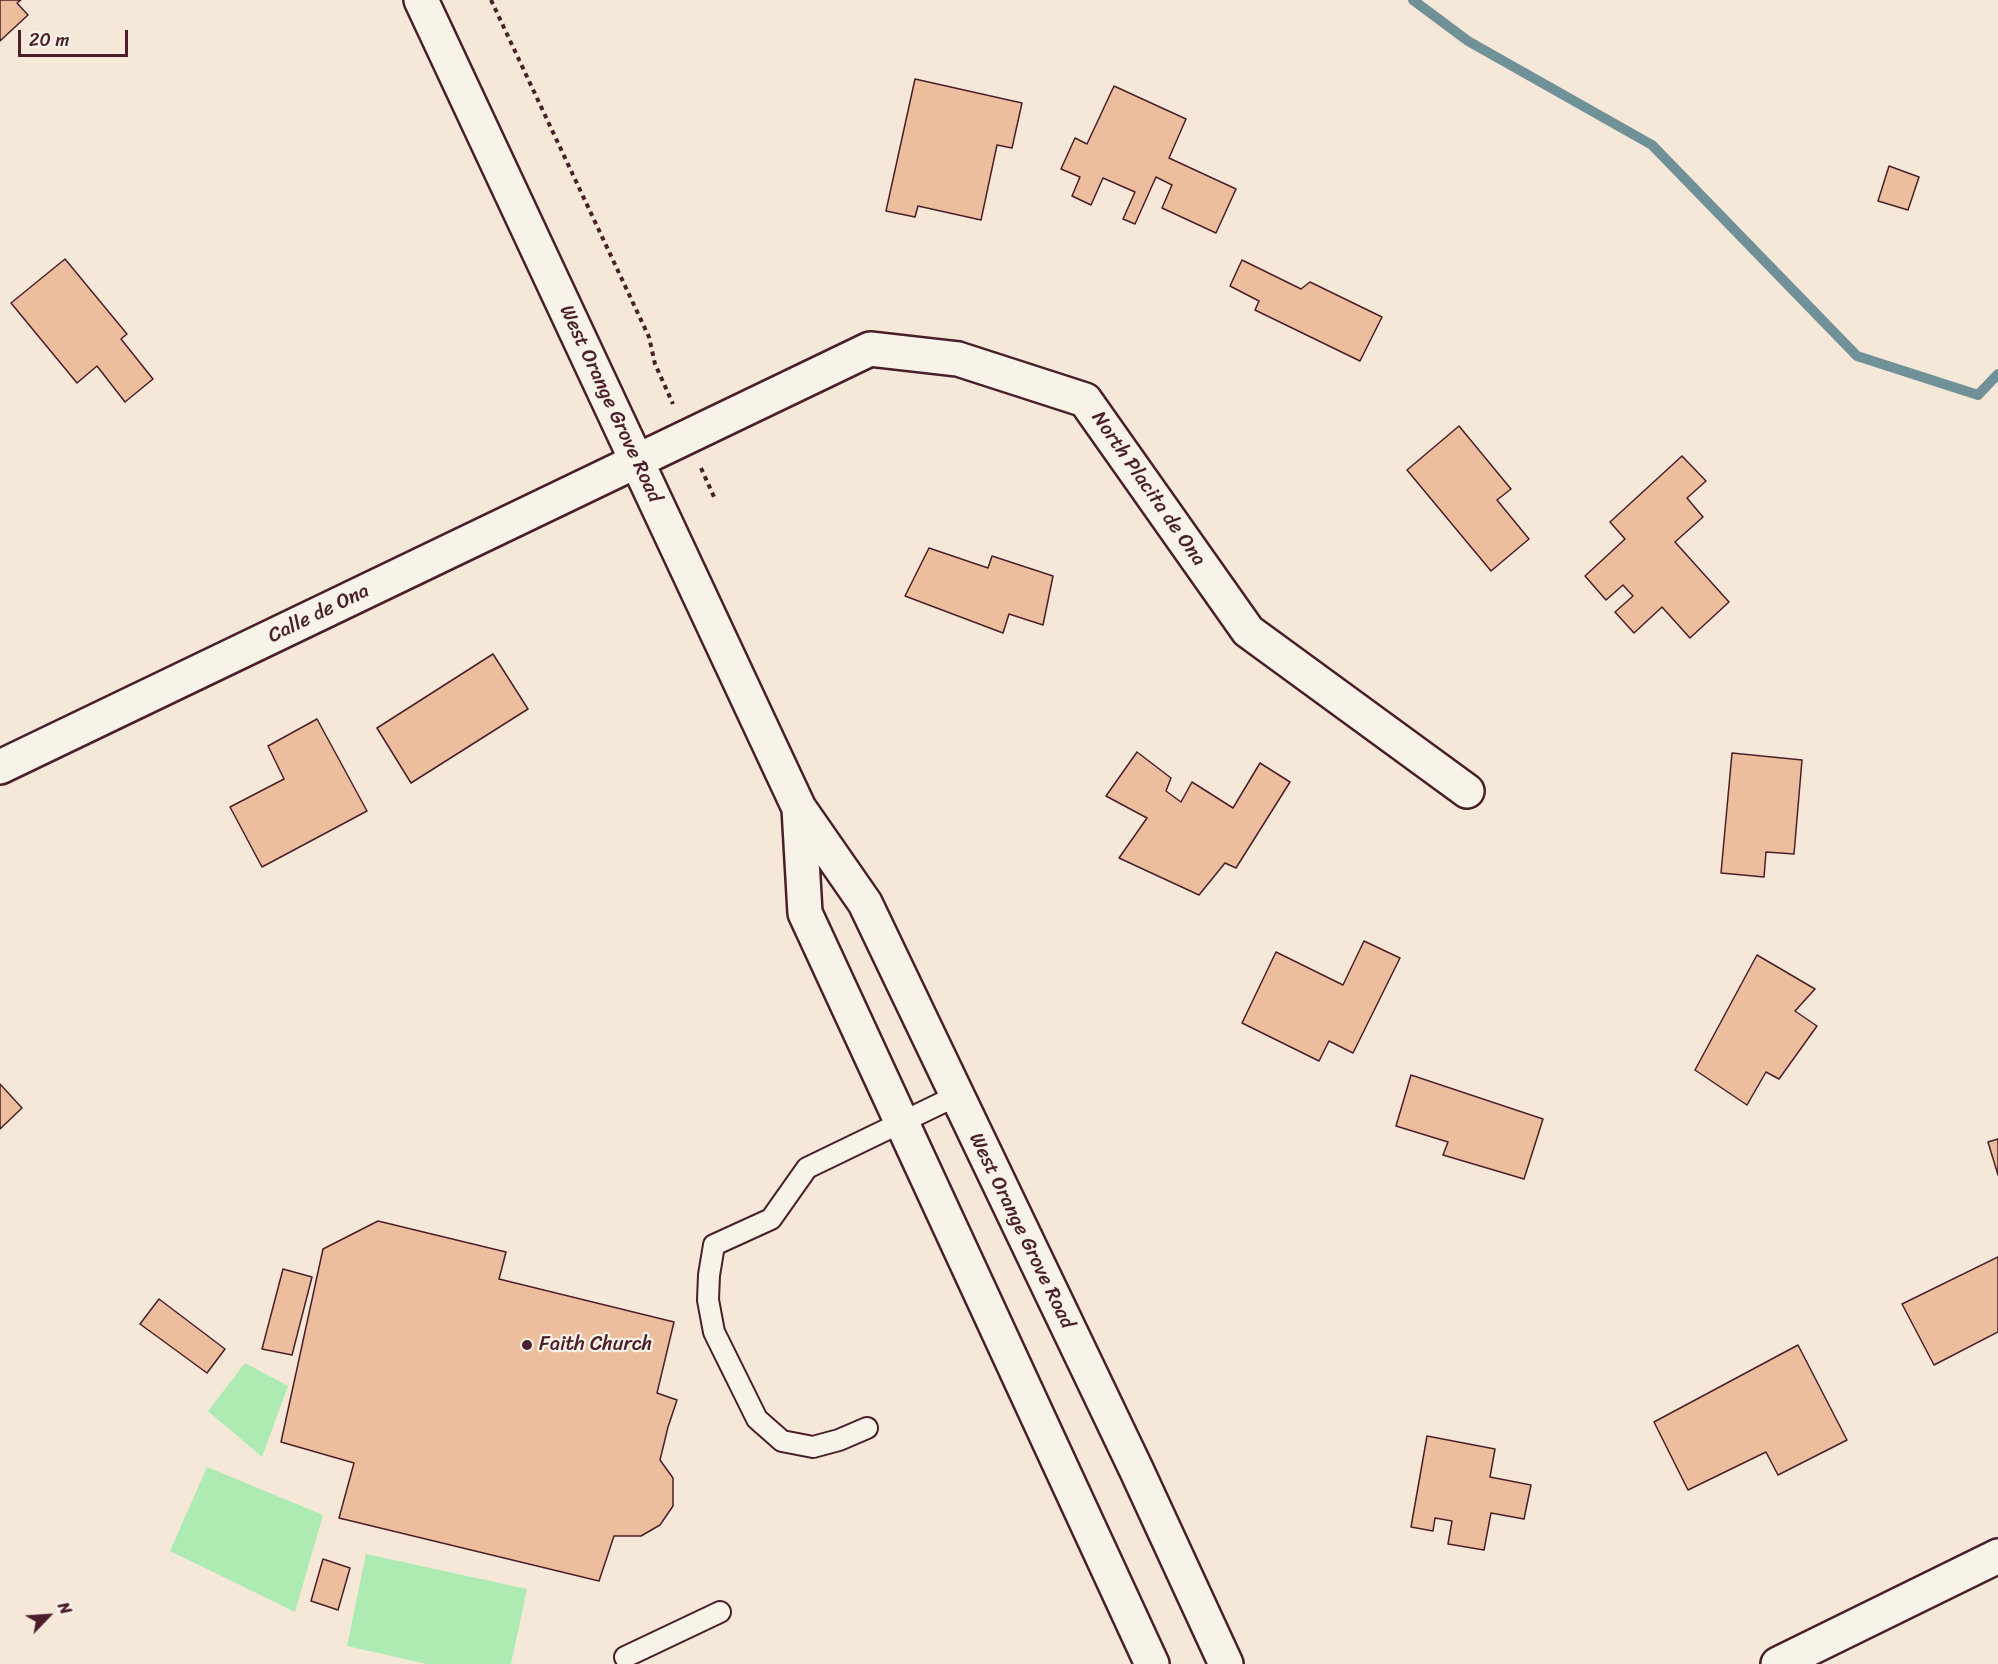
<!DOCTYPE html>
<html>
<head>
<meta charset="utf-8">
<style>
  body { margin:0 }
  #map { position:relative; width:1998px; height:1664px; overflow:hidden; background:#f5e8d9; font-family:Sriracha,sans-serif }
  canvas { display:block }
  .north { position:absolute; left:18px; top:1586px; width:60px; height:60px; -webkit-text-stroke:4px #f7f3e8; paint-order:stroke; rotate:65deg; font-size:16px; font-weight:700; line-height:24px; text-align:center; color:#4a1f2b }
  .north::after { content:''; display:block; margin:auto; width:21px; height:27px; background:#4a1f2b; clip-path:polygon(50% 0,100% 100%,50% 72%,0 100%) }
  .scale { position:absolute; left:18px; top:30px; width:110px; height:27px; box-sizing:border-box; border:3px solid #4a1f2b; border-top:0; padding-left:8px; font-size:18px; line-height:21px; white-space:nowrap; color:#4a1f2b; -webkit-text-stroke:4px #f7f3e8; paint-order:stroke }
</style>
</head>
<body>
<div id="map">
<canvas width="1998" height="1664"></canvas>
<div class="north">N</div>
<div class="scale">20 m</div>
</div>
<script>
const c = document.querySelector('canvas').getContext('2d');
c.lineJoin = 'round';
function fillPath(path, color) {
  c.fillStyle = color;
  c.fill(path, 'evenodd');
}
function poly(rows) {
  const path = new Path2D();
  for (const r of rows) {
    path.moveTo(r[0], r[1]);
    for (let i = 2; i < r.length; i += 2) path.lineTo(r[i], r[i + 1]);
  }
  return path;
}
function strokePath(path, color, width, dash) {
  c.strokeStyle = color;
  c.lineWidth = width;
  c.lineCap = dash ? 'butt' : 'round';
  c.setLineDash(dash || []);
  c.stroke(path);
}
function write(font, color, halo, rows, align = 'center') {
  c.font = font + ' Sriracha,sans-serif';
  c.lineWidth = 4.5;
  c.setLineDash([]);
  c.textBaseline = 'middle';
  c.strokeStyle = halo;
  c.fillStyle = color;
  for (const [text, x, y, turn = 0] of rows) {
    c.save();
    c.translate(x, y);
    c.rotate((+turn || 0) * Math.PI / 180);
    c.textAlign = isNaN(turn) ? turn : align;
    if (halo) c.strokeText(text, 0, 0);
    c.fillText(text, 0, 0);
    c.restore();
  }
}
const green = poly([
  [245,1363,288,1386,262,1457,208,1411],
  [207,1467,323,1515,295,1612,170,1551],
  [366,1554,527,1589,511,1664,427,1664,347,1646]
]);
const stream = poly([
  [1413,0,1468,41,1652,145,1857,356,1978,395,1998,374]
]);
const building = poly([
  [0,0,21,0,17,3,28,15,0,41,0,0],
  [915,79,1022,103,1012,148,997,145,981,220,918,206,915,217,886,211,915,79],
  [1114,86,1186,119,1169,158,1236,189,1216,233,1162,208,1172,185,1156,177,1135,224,1123,219,1135,192,1103,178,1091,205,1072,196,1080,177,1061,169,1075,138,1087,144,1114,86],
  [1889,166,1919,177,1908,210,1878,201,1889,166],
  [65,259,127,334,121,339,153,379,125,402,97,366,77,383,11,303,65,259],
  [1242,260,1301,289,1310,282,1382,317,1360,361,1255,310,1259,301,1230,286,1242,260],
  [1459,426,1511,489,1497,500,1529,539,1491,571,1407,470,1459,426],
  [1682,456,1706,481,1687,498,1703,517,1675,542,1729,602,1690,638,1662,607,1634,633,1615,612,1633,596,1623,585,1606,600,1585,576,1625,539,1610,522,1682,456],
  [929,548,988,568,992,556,1053,576,1043,625,1009,614,1003,633,905,596,929,548],
  [493,654,528,709,411,783,377,728,493,654],
  [317,719,367,811,262,867,230,807,284,779,268,746,317,719],
  [1137,752,1171,778,1166,791,1181,802,1192,782,1233,808,1260,763,1290,782,1236,868,1225,863,1199,895,1119,858,1147,818,1106,796,1137,752],
  [1732,753,1802,760,1794,854,1766,852,1764,877,1721,873,1732,753],
  [1364,941,1400,958,1353,1053,1329,1041,1319,1061,1242,1023,1276,952,1343,985,1364,941],
  [1757,955,1815,989,1795,1011,1817,1026,1779,1079,1766,1072,1747,1105,1695,1070,1757,955],
  [1411,1075,1543,1119,1524,1179,1443,1155,1448,1142,1396,1126,1411,1075],
  [0,1084,22,1108,0,1129,0,1084],
  [1998,1139,1998,1175,1988,1142,1998,1139],
  [378,1221,506,1252,499,1279,674,1322,657,1393,677,1400,668,1427,660,1460,673,1478,673,1506,660,1525,641,1536,614,1536,599,1581,339,1518,354,1463,281,1442,323,1249,378,1221],
  [1998,1257,1998,1332,1934,1365,1902,1304,1998,1257],
  [283,1269,312,1277,292,1355,262,1349,283,1269],
  [159,1299,225,1349,207,1373,140,1324,159,1299],
  [1798,1345,1847,1440,1778,1475,1766,1452,1688,1490,1654,1422,1798,1345],
  [1427,1436,1495,1449,1490,1477,1531,1485,1524,1519,1491,1513,1484,1550,1448,1544,1452,1521,1435,1518,1433,1531,1411,1527,1427,1436],
  [323,1559,350,1568,338,1610,311,1601,323,1559]
]);
const path = poly([
  [491,0,649,337,655,364,673,404],
  [701,468,715,499]
]);
const service = poly([
  [867,1428,839,1440,813,1447,782,1441,757,1419,714,1332,708,1300,709,1275,714,1245,771,1219,807,1168,956,1096],
  [625,1657,720,1612]
]);
const minor = poly([
  [0,767,870,349,958,359,1085,400,1248,631,1467,791]
]);
const tertiary = poly([
  [1778,1664,1998,1556]
]);
const primary = poly([
  [421,0,799,808,865,903,1136,1469,1226,1664],
  [799,808,805,913,1152,1664]
]);
const markers = [
  [527,1345,6,"#4a1f2b"]
];
const streetNames = [
  ["West Orange Grove Road",610,404,65],
  ["North Placita de Ona",1148,489,55],
  ["Calle de Ona",319,614,-26],
  ["West Orange Grove Road",1021,1231,64]
];
const poiNames = [
  ["Faith Church",539,1345]
];
fillPath(green, '#adebb2');
strokePath(stream, '#719199', 10);
fillPath(building, '#edbe9d');
strokePath(building, '#4a1f2b', 1.5);
strokePath(service, '#4a1f2b', 24);
strokePath(minor, '#4a1f2b', 38);
strokePath(tertiary, '#4a1f2b', 38);
strokePath(primary, '#4a1f2b', 38);
strokePath(path, '#4a1f2b', 4, [4.5, 4.5]);
strokePath(service, '#f7f3e8', 20);
strokePath(minor, '#f7f3e8', 33);
strokePath(tertiary, '#f7f3e8', 33);
strokePath(primary, '#f7f3e8', 33);
for (const [x, y, r, color] of markers) {
  const dot = new Path2D();
  dot.arc(x, y, r, 0, 2 * Math.PI);
  c.fillStyle = color;
  c.fill(dot);
  strokePath(dot, '#f7f3e8', 2);
}
write('20px', '#4a1f2b', '#f7f3e8', streetNames);
write('20px', '#4a1f2b', '#f7f3e8', poiNames, 'left');
</script>
</body>
</html>
